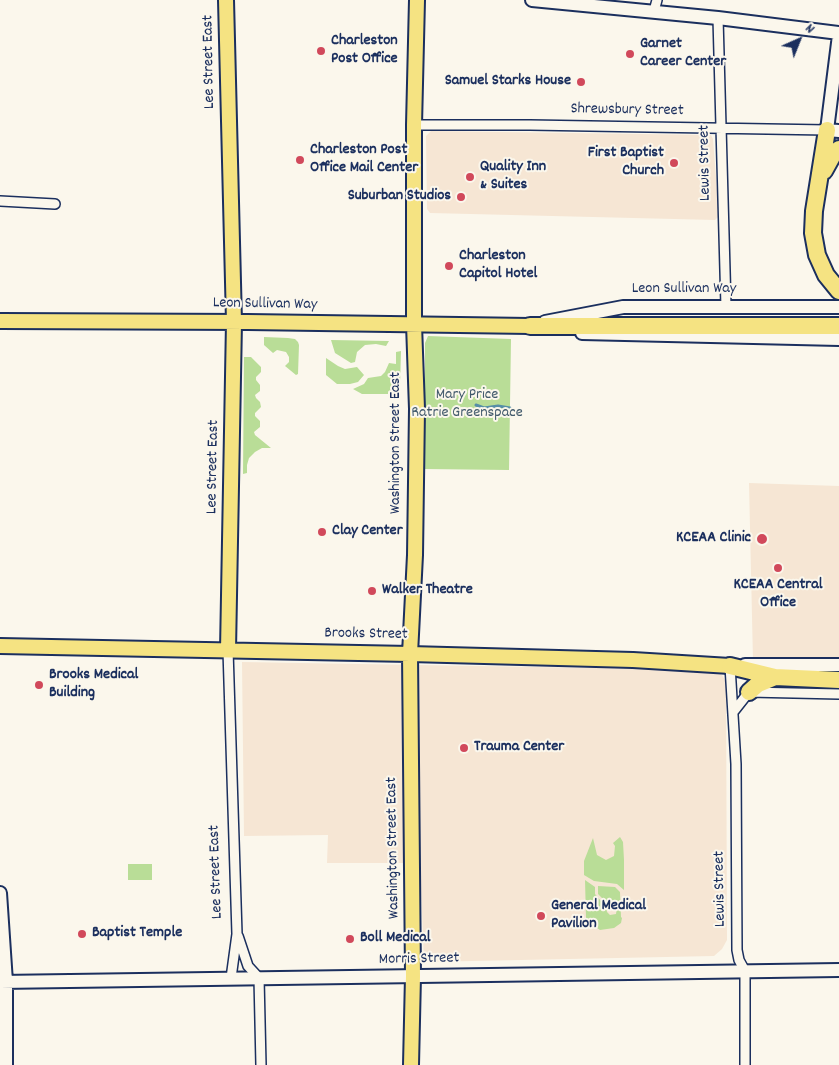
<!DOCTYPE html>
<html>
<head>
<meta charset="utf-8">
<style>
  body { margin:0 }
  #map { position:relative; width:839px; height:1065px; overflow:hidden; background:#fbf7ec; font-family:Dekko,sans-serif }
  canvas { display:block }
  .north { position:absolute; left:774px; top:15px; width:50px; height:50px; -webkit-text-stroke:4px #fbf7ec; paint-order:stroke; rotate:44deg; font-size:14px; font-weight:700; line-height:20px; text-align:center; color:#1b2f5e }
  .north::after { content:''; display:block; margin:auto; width:18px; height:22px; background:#1b2f5e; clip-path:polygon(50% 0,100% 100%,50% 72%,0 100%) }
</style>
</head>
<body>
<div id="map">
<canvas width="839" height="1065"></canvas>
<div class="north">N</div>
</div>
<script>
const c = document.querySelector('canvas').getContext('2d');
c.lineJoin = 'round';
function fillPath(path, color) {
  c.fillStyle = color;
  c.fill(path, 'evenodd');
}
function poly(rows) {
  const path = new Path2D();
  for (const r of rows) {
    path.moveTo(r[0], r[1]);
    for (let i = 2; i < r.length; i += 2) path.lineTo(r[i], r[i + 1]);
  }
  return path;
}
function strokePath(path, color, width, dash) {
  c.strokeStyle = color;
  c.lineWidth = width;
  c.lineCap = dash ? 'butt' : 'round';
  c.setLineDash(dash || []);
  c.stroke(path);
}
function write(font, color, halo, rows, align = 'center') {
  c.font = font + ' Dekko,sans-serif';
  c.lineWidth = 4;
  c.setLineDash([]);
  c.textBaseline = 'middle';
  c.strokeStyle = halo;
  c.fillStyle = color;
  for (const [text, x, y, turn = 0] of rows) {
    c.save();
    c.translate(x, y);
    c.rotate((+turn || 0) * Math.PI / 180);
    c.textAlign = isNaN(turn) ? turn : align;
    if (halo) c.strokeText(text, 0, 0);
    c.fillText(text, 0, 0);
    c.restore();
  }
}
const built = poly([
  [431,131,711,135,713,139,719,216,715,220,430,213,427,209,426,136],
  [749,483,839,486,839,661,753,661],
  [242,662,713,670,722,675,726,682,727,940,722,949,714,956,424,962,420,863,327,863,328,835,244,836]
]);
const green = poly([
  [428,336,511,339,509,470,425,469,425,343],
  [264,337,288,338,295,339,298,342,299,345,298,374,296,375,285,366,289,362,289,357,286,352,277,350,273,353,264,345],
  [331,340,389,341,386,346,376,344,365,345,357,352,355,362,351,363,335,353],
  [401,351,400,387,394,394,362,394,353,389,364,384,368,378,381,376,385,372,389,363,396,364,396,352],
  [244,357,251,357,261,367,261,372,256,377,256,380,260,385,260,391,255,395,256,398,260,402,261,407,255,413,255,416,260,421,260,427,254,432,255,435,271,448,262,448,255,452,249,458,247,465,247,473,243,474],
  [326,358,338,366,345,369,357,367,364,375,358,382,350,384,337,384,326,375],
  [620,837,623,842,624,860,624,890,617,884,594,881,584,875,584,861,593,838,597,855,606,860,614,856,615,846,613,843],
  [128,864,152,864,152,880,128,880],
  [585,880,595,887,595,894,606,907,607,912,610,915,616,914,617,907,608,904,598,894,598,886,615,887,620,892,621,917,622,918,621,923,614,928,600,930,590,923,586,918]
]);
const stream = poly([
  [476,405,484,408,498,406,510,408]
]);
const street = poly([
  [654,11,657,0],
  [718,18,726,307],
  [414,125,530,125,827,130],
  [0,201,55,204],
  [228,650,237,934,231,978],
  [730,666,736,764,737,950,739,960,745,971,745,1065],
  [734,711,749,692,839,694],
  [238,936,248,966,259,978,261,1065]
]);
const secondary = poly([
  [532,0,718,18,839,33],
  [839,35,827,130,839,131],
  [545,322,623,307,839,307],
  [582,333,839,339],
  [745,665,839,665],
  [0,893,6,982,6,1065],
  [0,982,839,970]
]);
const primary = poly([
  [226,0,234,322,228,650],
  [0,321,248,322,530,326],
  [0,646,410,654,633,660,730,666],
  [411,1065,413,976,410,654,415,555,417,409,414,324,414,125,417,0]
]);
const highway = poly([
  [827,130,814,211,813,233,817,255,826,275,839,291],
  [824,171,834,153,839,149],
  [530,326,839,326],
  [730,666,775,677,839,680],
  [749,692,758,684,775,677]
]);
const markers = [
  [321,51,5,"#d1495b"],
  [630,54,5,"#d1495b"],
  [581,82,5,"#d1495b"],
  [300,160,5,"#d1495b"],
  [674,163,5,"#d1495b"],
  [470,177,5,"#d1495b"],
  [461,197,5,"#d1495b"],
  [449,266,5,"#d1495b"],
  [322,532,5,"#d1495b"],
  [762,539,6,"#d1495b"],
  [778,568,5,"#d1495b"],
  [372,591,5,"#d1495b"],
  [39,685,5,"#d1495b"],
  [464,748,5,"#d1495b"],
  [541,916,5,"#d1495b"],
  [82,934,5,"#d1495b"],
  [350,939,5,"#d1495b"]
];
const poiNames = [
  ["Charleston",331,42],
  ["Post Office",331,60],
  ["Garnet",640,45],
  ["Career Center",640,63],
  ["Samuel Starks House",571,82,"right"],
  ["Charleston Post",310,151],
  ["Office Mail Center",310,169],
  ["First Baptist",664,154,"right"],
  ["Church",664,172,"right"],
  ["Quality Inn",480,168],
  ["& Suites",480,186],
  ["Suburban Studios",451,197,"right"],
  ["Charleston",459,257],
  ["Capitol Hotel",459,275],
  ["Clay Center",332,532],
  ["KCEAA Clinic",751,539,"right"],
  ["KCEAA Central",778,586,"center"],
  ["Office",778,604,"center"],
  ["Walker Theatre",382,591],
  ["Brooks Medical",49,676],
  ["Building",49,694],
  ["Trauma Center",474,748],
  ["General Medical",551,907],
  ["Pavilion",551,925],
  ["Baptist Temple",92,934],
  ["Boll Medical",360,939]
];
const streetNames = [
  ["Lee Street East",210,62,-91],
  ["Shrewsbury Street",627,111,1],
  ["Lewis Street",706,163,-91],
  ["Leon Sullivan Way",684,290],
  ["Leon Sullivan Way",265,305,1],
  ["Washington Street East",397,443,-90],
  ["Lee Street East",214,467,-89],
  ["Brooks Street",366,635,1],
  ["Washington Street East",394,848,-91],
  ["Lee Street East",217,872,-92],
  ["Lewis Street",721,889,-91],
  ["Morris Street",419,960,-1]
];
const parkNames = [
  ["Mary Price",467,396],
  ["Ratrie Greenspace",467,414]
];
fillPath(built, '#f6e6d4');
fillPath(green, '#b9dd97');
strokePath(stream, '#568ea7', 3);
strokePath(street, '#1b2f5e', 12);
strokePath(secondary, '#1b2f5e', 16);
strokePath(primary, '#1b2f5e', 18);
strokePath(highway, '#1b2f5e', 20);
strokePath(street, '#fbf7ec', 9);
strokePath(secondary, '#fbf7ec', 12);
strokePath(primary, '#f5e382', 14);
strokePath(highway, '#f5e382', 16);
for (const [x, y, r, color] of markers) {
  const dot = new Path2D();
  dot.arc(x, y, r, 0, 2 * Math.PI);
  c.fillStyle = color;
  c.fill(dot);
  strokePath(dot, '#fbf7ec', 2);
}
write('bold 16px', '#1b2f5e', '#fbf7ec', poiNames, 'left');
write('16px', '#1b2f5e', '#fbf7ec', streetNames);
write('16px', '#425a6c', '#fbf7ec', parkNames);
</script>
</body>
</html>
